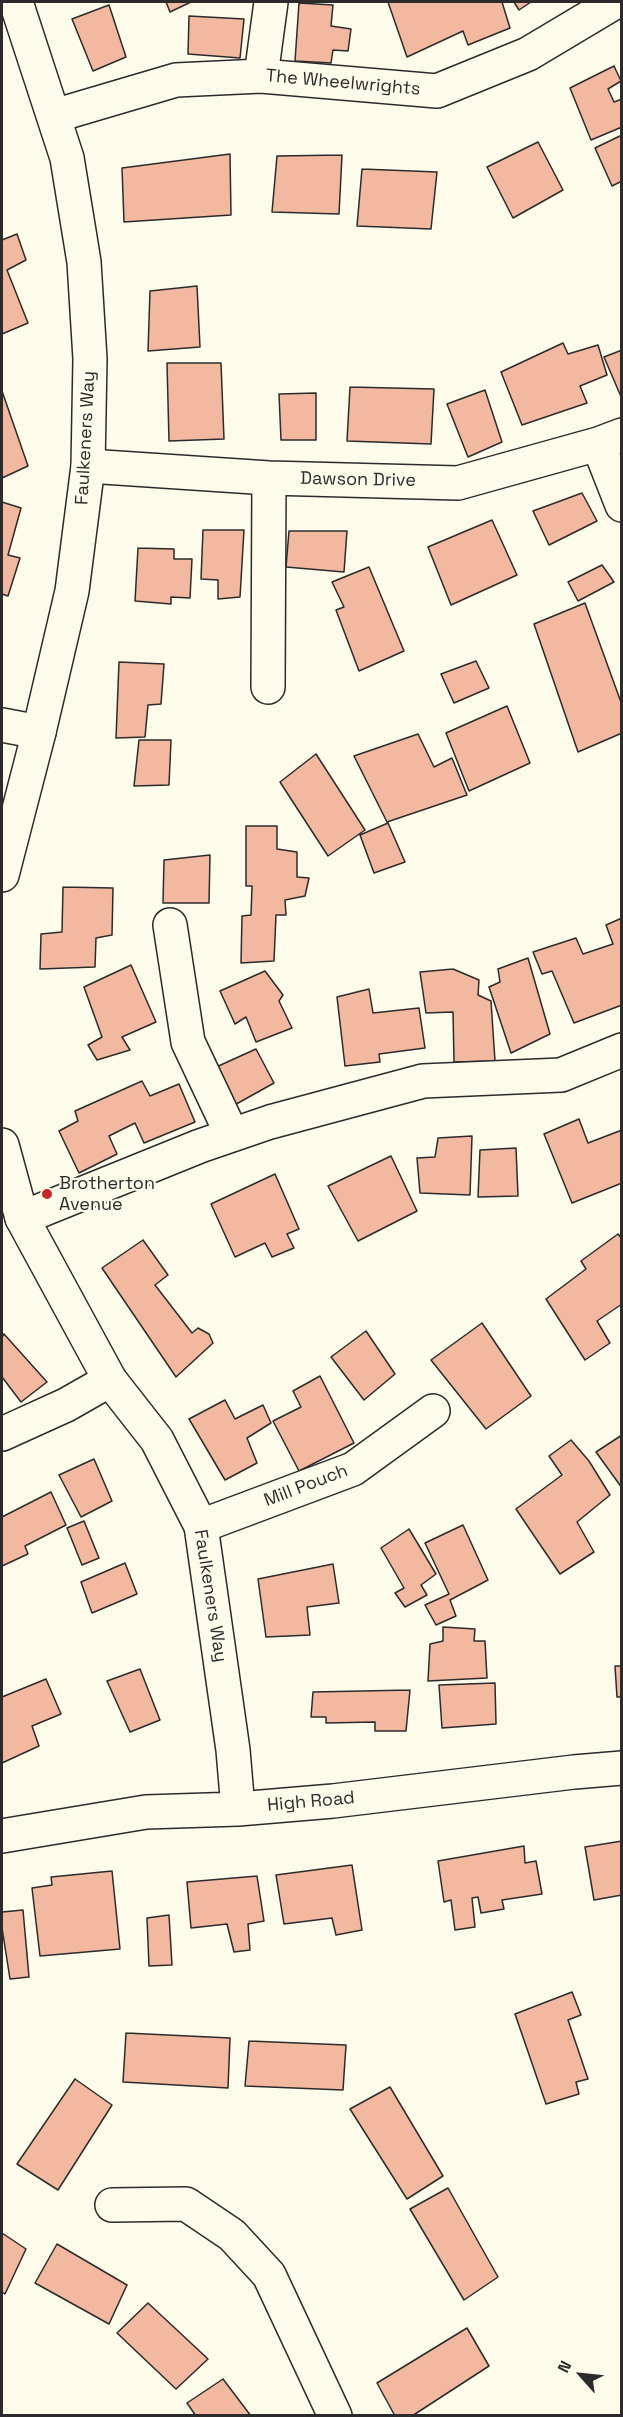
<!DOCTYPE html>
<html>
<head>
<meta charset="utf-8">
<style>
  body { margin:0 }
  #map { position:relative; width:623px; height:2417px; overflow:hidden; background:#fdfbea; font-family:"Space Grotesk",sans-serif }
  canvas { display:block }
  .frame { position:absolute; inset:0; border:3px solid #2b2b2b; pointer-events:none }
  .north { position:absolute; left:551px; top:2345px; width:60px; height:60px; -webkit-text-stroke:4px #fdfbea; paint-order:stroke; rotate:297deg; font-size:16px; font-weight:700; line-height:24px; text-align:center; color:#2b2b2b }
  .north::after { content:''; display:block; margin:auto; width:21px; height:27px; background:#2b2b2b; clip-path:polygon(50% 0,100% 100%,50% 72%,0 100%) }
</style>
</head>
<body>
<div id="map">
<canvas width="623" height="2417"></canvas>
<div class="frame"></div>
<div class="north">N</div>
</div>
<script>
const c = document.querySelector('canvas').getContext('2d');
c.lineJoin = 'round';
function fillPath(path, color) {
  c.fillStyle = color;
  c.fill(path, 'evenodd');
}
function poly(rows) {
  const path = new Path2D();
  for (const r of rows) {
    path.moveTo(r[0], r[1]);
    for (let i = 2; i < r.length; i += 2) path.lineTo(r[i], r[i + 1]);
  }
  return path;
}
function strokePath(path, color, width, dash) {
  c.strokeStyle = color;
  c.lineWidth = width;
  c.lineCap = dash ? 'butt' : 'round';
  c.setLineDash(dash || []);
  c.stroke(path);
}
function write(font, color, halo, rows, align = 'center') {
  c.font = font + ' "Space Grotesk",sans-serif';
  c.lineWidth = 4.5;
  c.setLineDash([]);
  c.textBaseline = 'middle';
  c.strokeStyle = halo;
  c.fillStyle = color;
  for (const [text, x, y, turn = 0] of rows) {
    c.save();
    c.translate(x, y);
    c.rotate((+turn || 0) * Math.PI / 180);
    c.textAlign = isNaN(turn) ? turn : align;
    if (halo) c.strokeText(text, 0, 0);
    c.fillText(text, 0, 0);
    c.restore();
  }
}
const building = poly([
  [166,2,191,2,170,12,166,2],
  [388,2,502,2,510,28,468,45,463,31,407,57,388,2],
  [514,2,531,2,519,10,514,2],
  [299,3,333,5,331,26,351,29,348,51,333,50,331,63,295,61,299,3],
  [109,5,126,57,93,71,72,19,109,5],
  [189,16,244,19,240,58,188,54,189,16],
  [614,66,621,81,608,89,614,102,622,99,622,127,591,140,570,88,614,66],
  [622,135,622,181,612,186,595,148,622,135],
  [538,142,563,190,513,218,487,167,538,142],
  [230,154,231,215,124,222,122,168,230,154],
  [342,155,339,214,272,212,277,156,342,155],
  [362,169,437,172,431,229,357,226,362,169],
  [17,234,26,260,7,270,28,323,2,334,2,240,17,234],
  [197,286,200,347,148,351,150,291,197,286],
  [563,343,568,354,598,345,607,375,580,386,587,403,522,425,501,372,563,343],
  [622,350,622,399,604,357,622,350],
  [167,363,221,363,224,439,169,441,167,363],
  [350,387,434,389,431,444,347,441,350,387],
  [485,390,502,442,468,457,447,404,485,390],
  [2,391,28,466,2,478,2,391],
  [316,393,316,440,281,440,279,394,316,393],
  [582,493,597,521,549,545,533,511,582,493],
  [2,502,21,508,8,555,20,558,8,596,2,594,2,502],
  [492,520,517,575,451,605,428,547,492,520],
  [203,530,244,530,240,597,218,599,218,580,201,579,203,530],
  [289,531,347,531,344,572,286,567,289,531],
  [138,548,174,549,174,559,192,559,190,598,171,597,171,604,135,601,138,548],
  [602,565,614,582,578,601,568,582,602,565],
  [369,567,404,651,359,671,336,610,344,607,332,582,369,567],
  [585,603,622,705,622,733,578,752,534,624,585,603],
  [476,661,489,688,454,703,441,674,476,661],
  [119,662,164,664,161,704,148,705,145,737,116,738,119,662],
  [507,706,530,763,469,791,446,733,507,706],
  [418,734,434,767,452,758,467,795,387,822,354,756,418,734],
  [139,740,171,740,169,785,134,786,139,740],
  [316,754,365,830,328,856,280,782,316,754],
  [388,823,405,862,374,873,360,835,388,823],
  [246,826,277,826,277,849,297,852,297,877,309,878,305,896,285,900,286,915,276,915,274,961,241,963,242,916,251,915,252,886,246,886,246,826],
  [210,855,209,903,163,903,164,860,210,855],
  [63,887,113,888,112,935,96,938,95,967,40,969,41,934,62,932,63,887],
  [622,918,622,1005,574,1023,552,971,542,974,533,952,576,938,583,954,613,944,606,925,622,918],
  [528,958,550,1034,511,1053,489,987,500,982,498,969,528,958],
  [131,965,156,1022,122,1037,130,1050,97,1060,88,1045,102,1037,84,987,131,965],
  [453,969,479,980,478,995,491,1001,495,1061,454,1062,453,1012,426,1013,420,972,453,969],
  [265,971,283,995,279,1001,292,1028,256,1042,246,1017,235,1024,220,991,265,971],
  [369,989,373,1013,419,1008,425,1048,379,1054,380,1062,345,1066,337,997,369,989],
  [256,1049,274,1083,231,1107,214,1068,256,1049],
  [142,1081,150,1096,179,1084,195,1122,144,1143,135,1123,109,1136,117,1154,79,1173,59,1131,78,1121,75,1111,142,1081],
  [579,1119,588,1143,622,1130,622,1183,572,1203,544,1134,579,1119],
  [472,1136,470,1195,420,1193,417,1158,435,1157,438,1138,472,1136],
  [516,1148,518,1196,478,1197,480,1150,516,1148],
  [391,1156,417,1211,358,1241,328,1186,391,1156],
  [275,1174,299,1229,287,1234,294,1248,272,1257,265,1243,235,1257,211,1204,275,1174],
  [618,1234,622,1239,622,1304,597,1321,610,1343,585,1360,546,1299,586,1269,581,1261,618,1234],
  [143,1240,168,1275,155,1285,192,1333,198,1328,209,1334,213,1343,176,1377,102,1268,143,1240],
  [482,1323,531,1396,486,1429,431,1360,482,1323],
  [366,1331,395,1374,364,1400,331,1357,366,1331],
  [4,1334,47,1382,21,1402,2,1377,2,1337,4,1334],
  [320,1376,354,1443,299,1471,273,1421,301,1407,293,1391,320,1376],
  [225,1400,235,1419,263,1405,271,1423,247,1438,257,1463,225,1480,189,1419,225,1400],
  [622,1435,622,1488,596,1452,622,1435],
  [571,1440,589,1461,610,1495,577,1522,594,1552,560,1574,516,1509,562,1475,549,1456,571,1440],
  [94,1459,112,1501,81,1517,59,1475,94,1459],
  [51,1492,66,1525,25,1546,28,1554,2,1566,2,1517,51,1492],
  [84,1521,99,1558,82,1565,67,1528,84,1521],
  [463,1525,488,1580,450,1600,456,1616,436,1625,425,1605,449,1594,425,1543,463,1525],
  [409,1529,436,1574,421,1585,427,1595,405,1607,395,1593,404,1588,381,1548,409,1529],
  [125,1563,137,1594,92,1613,81,1582,125,1563],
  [333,1564,339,1603,307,1607,310,1635,266,1637,258,1579,333,1564],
  [443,1627,475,1629,474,1641,485,1641,487,1678,428,1681,430,1644,443,1641,443,1627],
  [615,1666,622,1666,622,1697,617,1697,615,1666],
  [140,1669,160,1720,130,1732,107,1681,140,1669],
  [46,1679,61,1714,32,1726,39,1746,2,1763,2,1697,46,1679],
  [495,1683,496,1724,442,1728,439,1685,495,1683],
  [410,1690,406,1731,375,1731,375,1722,326,1723,326,1717,311,1717,313,1692,410,1690],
  [622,1841,622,1895,594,1900,585,1847,622,1841],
  [524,1846,525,1863,536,1861,542,1894,502,1900,504,1909,481,1913,478,1897,472,1898,475,1927,455,1930,451,1900,444,1902,438,1861,524,1846],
  [352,1865,362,1930,336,1935,332,1918,284,1924,276,1875,352,1865],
  [112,1871,120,1949,40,1956,32,1888,52,1885,51,1877,112,1871],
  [257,1876,264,1921,248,1924,250,1950,234,1952,227,1924,191,1928,187,1882,257,1876],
  [23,1910,29,1977,10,1979,2,1928,2,1912,23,1910],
  [169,1915,172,1965,149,1966,147,1918,169,1915],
  [572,1992,581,2015,568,2020,588,2079,576,2082,579,2094,546,2104,515,2014,572,1992],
  [126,2033,230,2038,228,2088,123,2082,126,2033],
  [249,2041,346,2045,343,2090,245,2086,249,2041],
  [75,2079,112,2105,58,2190,17,2164,75,2079],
  [390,2087,443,2176,407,2199,350,2109,390,2087],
  [448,2188,498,2277,464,2300,410,2209,448,2188],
  [2,2233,26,2249,5,2294,2,2292,2,2233],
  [57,2244,127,2285,109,2324,35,2283,57,2244],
  [148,2303,208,2359,176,2389,117,2333,148,2303],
  [467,2328,489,2366,412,2416,395,2416,377,2383,467,2328],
  [223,2379,251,2416,196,2416,187,2403,223,2379]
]);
const street = poly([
  [261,76,271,2],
  [54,116,176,80,261,76,437,91,528,54,615,2],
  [598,444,622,505],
  [88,466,269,478,458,483,598,444,622,435],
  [268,687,269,478],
  [2,725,39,732],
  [170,925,188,1042,232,1135],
  [22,1218,200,1146,270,1122,423,1081,561,1075,622,1050],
  [2,1434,66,1405,110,1380],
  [201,1526,353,1469,433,1411],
  [112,2205,186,2204,232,2235,269,2275,335,2416]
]);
const secondary = poly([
  [2,875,39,732,72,591,88,466,90,359,84,262,67,158,16,2],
  [2,1145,22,1218,110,1380,157,1440,201,1526,233,1750,238,1809],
  [2,1836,146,1812,238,1809,333,1801,574,1772,622,1768]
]);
const markers = [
  [47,1194,6,"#c62828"]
];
const streetNames = [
  ["The Wheelwrights",343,83,5],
  ["Faulkeners Way",86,438,-87],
  ["Dawson Drive",358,480,1],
  ["Mill Pouch",306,1486,-21],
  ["Faulkeners Way",210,1596,81],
  ["High Road",311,1802,-5]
];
const poiNames = [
  ["Brotherton",59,1184],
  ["Avenue",59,1205]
];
fillPath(building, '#f2b8a0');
strokePath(building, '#2b2b2b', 1.5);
strokePath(street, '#2b2b2b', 36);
strokePath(secondary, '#2b2b2b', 36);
strokePath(street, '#fdfbea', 33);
strokePath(secondary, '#fdfbea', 33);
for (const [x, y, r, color] of markers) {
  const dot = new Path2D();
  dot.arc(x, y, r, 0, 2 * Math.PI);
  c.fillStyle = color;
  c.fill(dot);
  strokePath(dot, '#fdfbea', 2);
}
write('18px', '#2b2b2b', '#fdfbea', streetNames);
write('18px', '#2b2b2b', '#fdfbea', poiNames, 'left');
</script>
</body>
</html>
